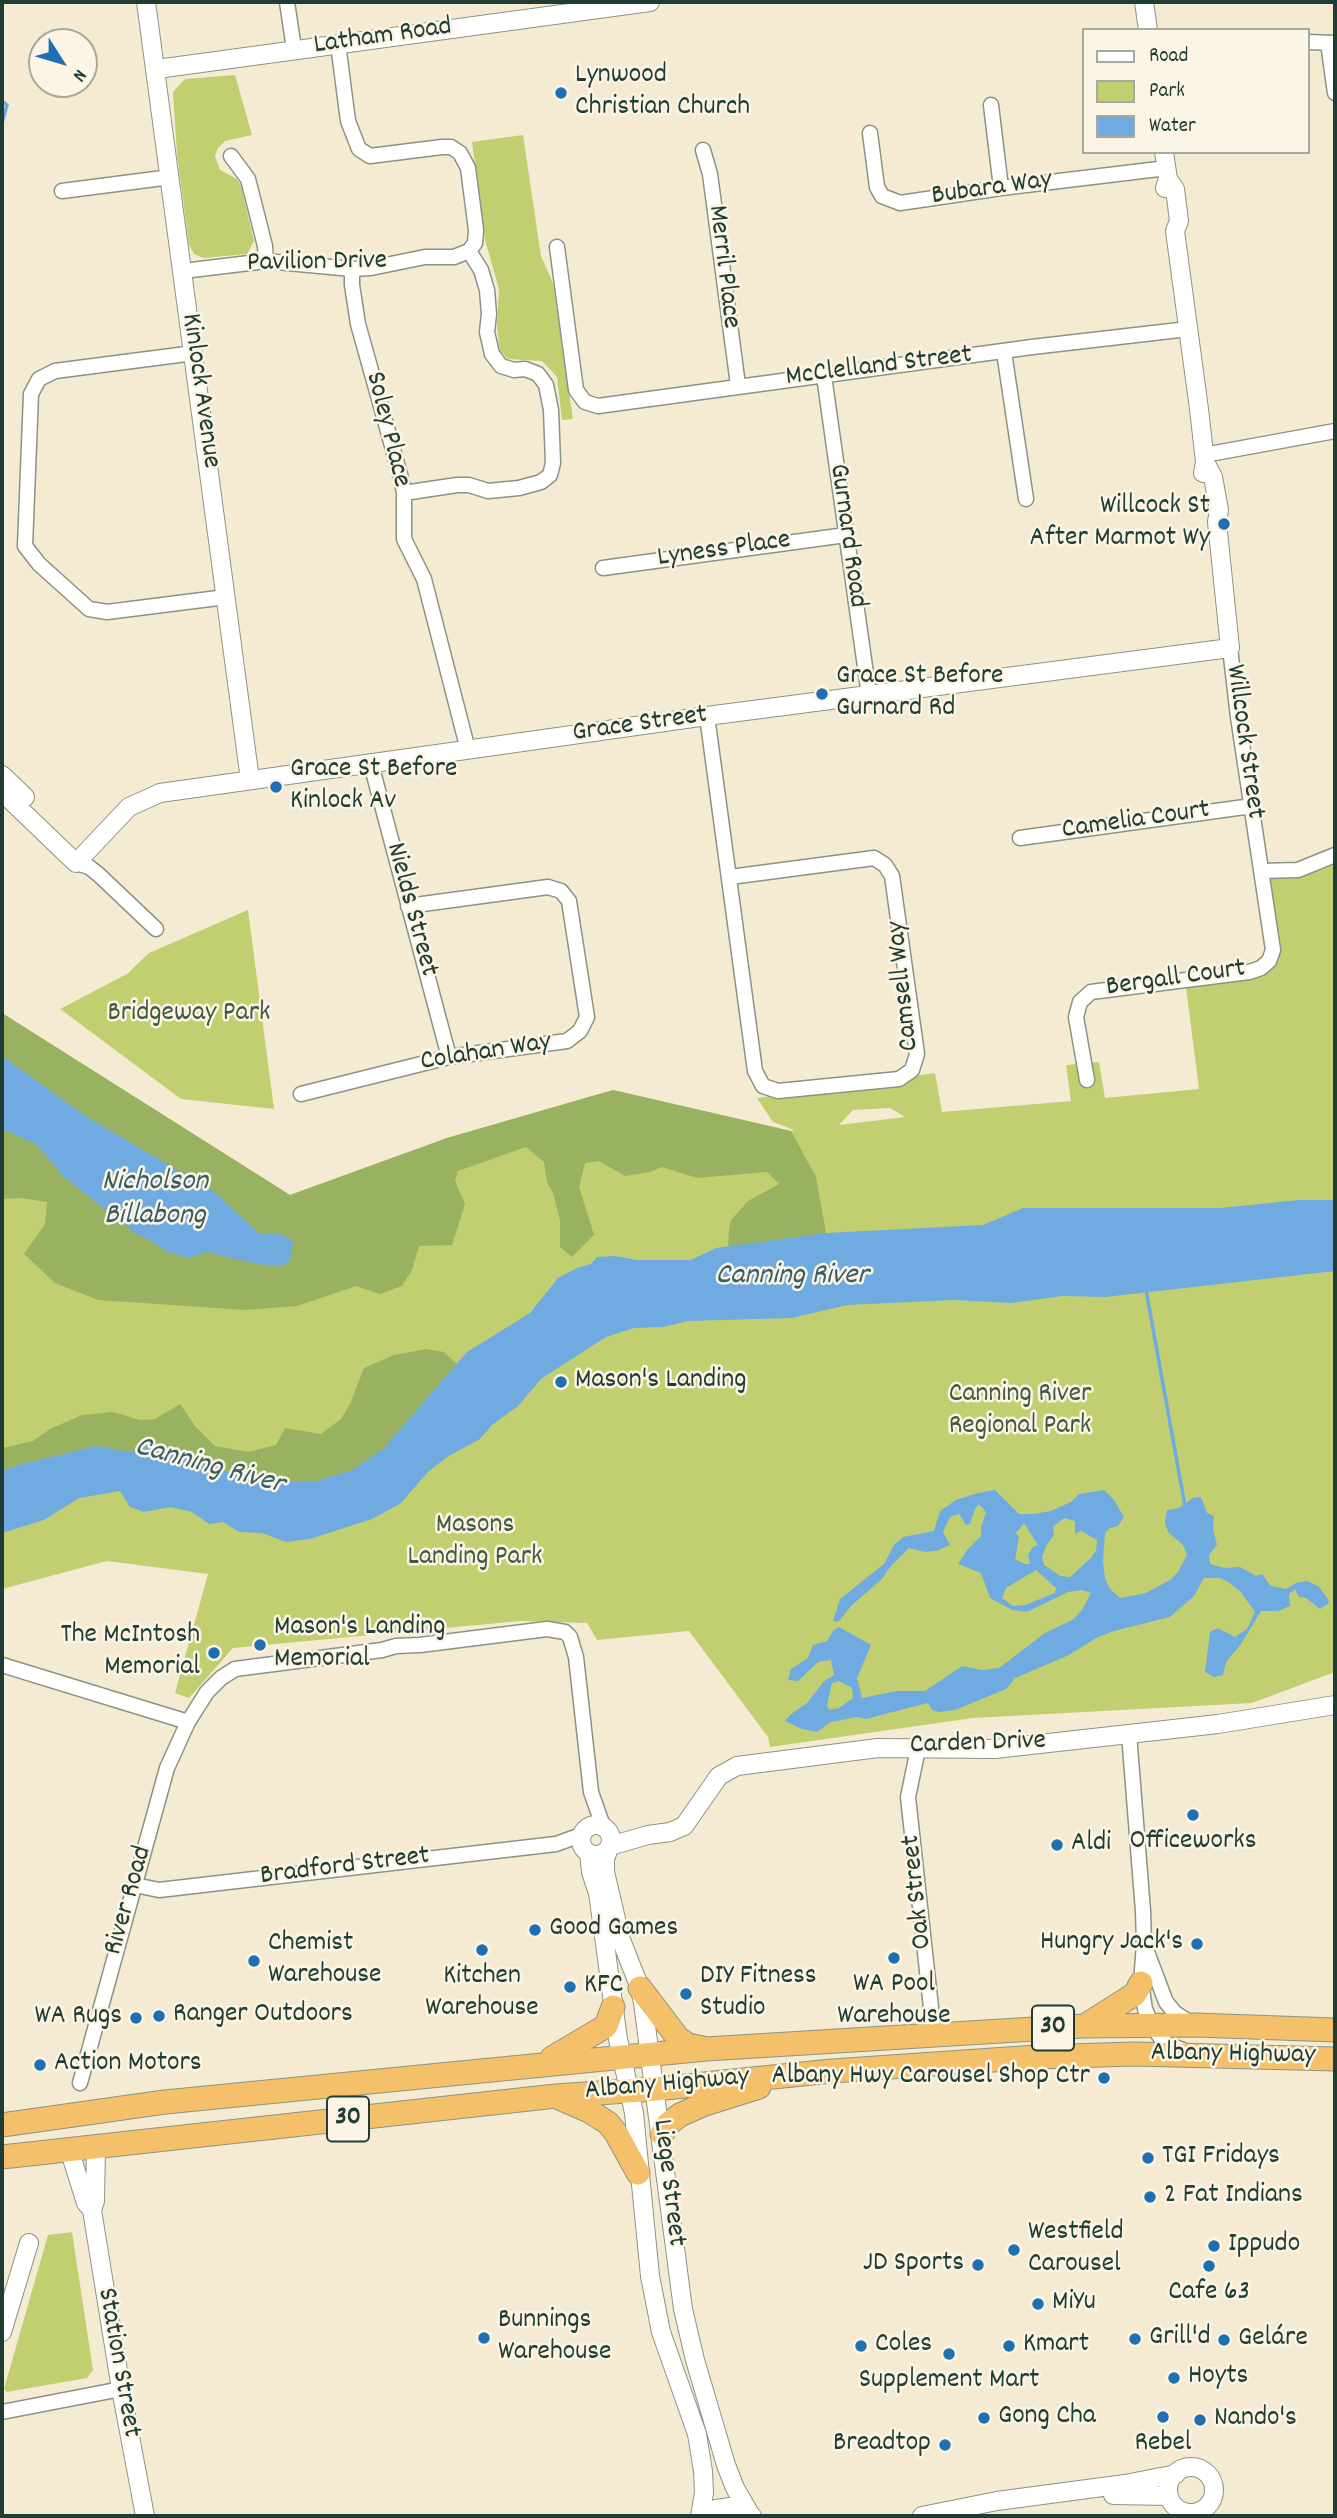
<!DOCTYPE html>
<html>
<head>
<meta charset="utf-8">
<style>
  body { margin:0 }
  #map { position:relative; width:1337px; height:2518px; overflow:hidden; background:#f5ebd3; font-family:Dekko,sans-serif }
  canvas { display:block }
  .frame { position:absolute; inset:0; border:4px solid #1f3d34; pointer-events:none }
  .legend { position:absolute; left:1082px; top:28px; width:228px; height:126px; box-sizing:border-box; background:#fcf5e5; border:2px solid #a4ab9e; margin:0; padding:9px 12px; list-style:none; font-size:21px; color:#1f3d34 }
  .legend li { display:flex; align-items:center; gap:14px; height:35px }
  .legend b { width:35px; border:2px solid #a4ab9e }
  .north { position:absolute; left:28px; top:28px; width:70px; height:70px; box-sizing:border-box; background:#fcf5e5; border:2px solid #a4ab9e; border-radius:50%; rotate:127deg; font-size:19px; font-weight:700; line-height:28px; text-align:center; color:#1f3d34 }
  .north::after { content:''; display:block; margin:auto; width:24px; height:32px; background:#1f6fb2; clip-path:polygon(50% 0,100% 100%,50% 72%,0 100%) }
</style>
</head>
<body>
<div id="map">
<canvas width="1337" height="2518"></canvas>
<div class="frame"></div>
<ul class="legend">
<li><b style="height:9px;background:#fff"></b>Road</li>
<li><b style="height:19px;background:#c2cf70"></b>Park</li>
<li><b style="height:19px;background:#6fabe0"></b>Water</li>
</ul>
<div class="north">N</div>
</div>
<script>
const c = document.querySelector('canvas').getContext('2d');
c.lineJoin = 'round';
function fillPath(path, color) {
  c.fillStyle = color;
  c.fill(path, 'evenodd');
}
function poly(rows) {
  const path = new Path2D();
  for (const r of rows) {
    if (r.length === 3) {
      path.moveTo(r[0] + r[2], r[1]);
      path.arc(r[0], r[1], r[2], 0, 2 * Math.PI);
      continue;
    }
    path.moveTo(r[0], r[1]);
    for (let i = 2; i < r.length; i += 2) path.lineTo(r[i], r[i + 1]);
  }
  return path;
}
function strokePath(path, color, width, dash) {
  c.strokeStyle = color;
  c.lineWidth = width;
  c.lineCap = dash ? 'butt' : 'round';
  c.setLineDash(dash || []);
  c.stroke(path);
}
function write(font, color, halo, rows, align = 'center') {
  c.font = font + ' Dekko,sans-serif';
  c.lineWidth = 5;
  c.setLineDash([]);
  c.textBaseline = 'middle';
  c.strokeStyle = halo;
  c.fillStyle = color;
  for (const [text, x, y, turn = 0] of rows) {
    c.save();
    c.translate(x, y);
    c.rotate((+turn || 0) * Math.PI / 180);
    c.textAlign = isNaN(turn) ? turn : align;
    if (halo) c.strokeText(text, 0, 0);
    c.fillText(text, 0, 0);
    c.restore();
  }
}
const green = poly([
  [235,75,252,135,225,141,218,148,215,156,220,170,237,179,241,186,254,241,247,254,203,258,194,254,189,245,177,154,173,92,185,79],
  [523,135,541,256,553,283,573,419,562,420,557,377,542,361,508,359,500,351,497,326,499,289,485,240,472,142],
  [1335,853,1335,1672,1252,1703,973,1718,770,1747,768,1737,689,1631,597,1640,587,1623,520,1621,233,1648,189,1698,175,1693,208,1574,107,1561,2,1589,2,1013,290,1195,447,1138,613,1090,791,1131,794,1130,773,1122,757,1098,935,1073,942,1112,1071,1101,1066,1065,1099,1062,1105,1098,1199,1089,1186,987,1272,963,1263,883],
  [890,1108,905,1117,839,1125,853,1110],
  [248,910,274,1109,181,1099,60,1009,127,974,149,953],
  [72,2232,93,2370,87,2378,7,2392,4,2389,48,2235]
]);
const forest = poly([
  [2,1013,290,1195,447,1138,613,1090,791,1131,816,1177,826,1233,728,1247,729,1229,731,1220,748,1201,779,1184,767,1172,697,1178,662,1167,650,1172,625,1176,599,1161,585,1163,579,1187,594,1235,572,1257,560,1247,560,1221,553,1193,547,1182,544,1162,526,1147,458,1171,455,1181,465,1204,452,1245,419,1246,412,1270,402,1286,380,1294,356,1286,297,1306,245,1310,98,1300,55,1283,24,1254,45,1224,47,1202,21,1198,2,1199],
  [426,1349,444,1352,457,1364,383,1449,352,1470,313,1482,259,1480,195,1463,184,1451,166,1451,148,1446,131,1452,97,1446,22,1464,2,1471,2,1448,33,1441,50,1429,82,1415,113,1412,140,1420,155,1419,180,1404,196,1427,215,1446,248,1452,276,1445,285,1428,321,1434,341,1419,350,1404,364,1368,394,1355]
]);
const water = poly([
  [2,1056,87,1117,213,1191,260,1234,280,1234,293,1241,290,1260,281,1266,257,1264,207,1252,188,1258,167,1252,153,1242,135,1233,64,1177,36,1144,2,1129],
  [1298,1200,1335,1200,1335,1271,1105,1297,1063,1296,1011,1303,954,1300,847,1305,792,1318,688,1321,663,1327,634,1328,606,1337,541,1379,518,1406,492,1425,480,1439,447,1457,428,1472,400,1504,372,1519,310,1539,286,1542,262,1533,239,1532,223,1522,209,1524,192,1512,171,1507,144,1512,130,1507,120,1491,79,1498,44,1520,2,1533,2,1471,22,1464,97,1446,131,1452,148,1446,166,1451,184,1451,195,1463,259,1480,313,1482,352,1470,383,1449,467,1352,530,1313,558,1278,577,1268,591,1264,597,1257,615,1256,637,1260,691,1260,716,1248,826,1233,983,1225,1023,1208,1221,1208],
  [995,1490,1019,1514,1033,1514,1051,1511,1071,1502,1079,1494,1104,1490,1114,1500,1124,1517,1118,1526,1110,1528,1105,1533,1103,1561,1105,1579,1110,1589,1120,1598,1146,1593,1170,1580,1178,1572,1187,1555,1183,1545,1168,1532,1165,1523,1166,1515,1167,1510,1179,1508,1193,1498,1201,1497,1207,1513,1214,1516,1213,1529,1217,1545,1209,1555,1210,1564,1225,1568,1240,1567,1256,1576,1262,1574,1271,1586,1286,1589,1296,1583,1307,1581,1318,1586,1329,1600,1328,1604,1320,1609,1306,1598,1299,1597,1295,1589,1289,1594,1290,1606,1278,1611,1261,1611,1241,1644,1226,1662,1223,1675,1214,1677,1205,1672,1210,1632,1218,1628,1235,1637,1247,1629,1255,1612,1240,1591,1228,1582,1220,1578,1204,1578,1194,1596,1170,1617,1114,1631,1096,1638,1069,1655,1015,1678,1006,1689,955,1710,939,1712,932,1710,928,1703,866,1719,857,1717,831,1722,817,1732,802,1729,785,1721,791,1714,807,1703,824,1681,834,1675,831,1660,818,1662,798,1681,788,1680,791,1669,808,1658,813,1645,827,1641,834,1630,839,1627,871,1645,857,1678,862,1698,897,1691,925,1691,962,1666,982,1670,999,1668,1045,1633,1074,1619,1082,1610,1091,1593,1082,1590,1068,1592,1027,1612,1012,1610,990,1598,981,1573,958,1564,967,1550,981,1536,981,1528,986,1512,979,1504,975,1509,970,1524,966,1525,959,1514,950,1517,943,1532,950,1545,936,1551,925,1552,909,1548,890,1567,882,1579,852,1605,838,1622,833,1621,840,1599,884,1564,894,1545,903,1537,934,1531,940,1511,956,1500,978,1493],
  [1064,1518,1075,1521,1075,1534,1081,1531,1097,1540,1096,1551,1091,1558,1070,1577,1060,1576,1052,1570,1044,1565,1042,1557,1047,1544,1054,1535,1053,1527],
  [1024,1523,1038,1545,1033,1547,1028,1555,1030,1564,1025,1564,1015,1559,1019,1537,1016,1533],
  [1036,1570,1056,1588,1055,1593,1025,1605,1013,1606,1002,1598,1006,1588],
  [839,1681,852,1688,853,1698,839,1708,829,1710,827,1706,832,1683]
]);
const stream = poly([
  [2,101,7,105,2,123],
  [1146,1290,1185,1506]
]);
const minor = poly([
  [287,2,294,49],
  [1307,42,1335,43],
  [1328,43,1335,93],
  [991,105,1001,188],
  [870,133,877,187,882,196,900,203,1001,188,1167,168],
  [703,150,710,174,738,385],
  [231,156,248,179,265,246,266,261],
  [62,191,171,177],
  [557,247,576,390,585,402,598,406,1032,347,1188,329],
  [352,269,352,285,358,324,401,478,404,493,404,539,424,579,468,750],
  [183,271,266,261,352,269,371,268,425,257,454,257,469,251,475,243,476,230,468,168,460,153,451,147,442,147,370,156,359,149,348,121,338,44],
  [1004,352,1026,499],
  [194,353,55,371,39,379,31,394,25,546,39,564,89,609,107,612,226,597],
  [824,376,869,695],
  [1204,455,1335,431],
  [404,493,457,485,469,485,488,491,519,488,541,482,550,475,553,463,551,410,546,385,538,374,525,369,514,370,501,366,492,354,487,332,489,314,487,290,481,270,469,251],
  [603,568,846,535],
  [707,716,755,1071,763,1086,778,1091,899,1079,912,1070,917,1054,892,876,885,865,874,858,730,877],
  [371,764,449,1057],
  [1020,838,1252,806],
  [76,863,89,867,98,874,156,929],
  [1261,871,1298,870,1335,855],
  [1087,1080,1076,1017,1080,1002,1091,992,1249,972,1261,968,1269,961,1273,950,1238,717,1230,648],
  [301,1094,449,1057,567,1041,580,1031,587,1017,569,901,561,891,548,887,408,906],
  [2,1665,188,1722],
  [1129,1734,1143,1911,1144,1944,1141,1983,1145,2009,1152,2026,1161,2038,1167,2044,1183,2050],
  [918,1749,908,1797,934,2035],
  [135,1885,159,1890,556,1844,581,1835],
  [1147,1952,1166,2002,1175,2013,1192,2024],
  [80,2083,167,1768,188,1722,207,1692,221,1678,235,1669,382,1650,396,1646,420,1645,547,1629,565,1632,570,1637,576,1657,591,1792,603,1826],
  [2,2412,121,2389]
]);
const tertiary = poly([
  [146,2,250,780],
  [1144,2,1148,30],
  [157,69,650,2],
  [1164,152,1168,179,1165,188],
  [1168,179,1175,189,1179,221,1175,231,1199,409,1205,462,1203,473],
  [2,775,25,797],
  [2,792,76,863,129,807,160,793,707,716,1230,648,1217,522,1219,510,1213,477,1205,462],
  [596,1840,15],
  [610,1846,648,1835,670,1832,684,1826,719,1776,737,1766,878,1748,995,1749,1218,1724,1335,1705],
  [609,1848,605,1859,605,1872,621,1940,640,1988,643,2003,683,2309,695,2360,726,2465,735,2488,750,2514],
  [589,1853,591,1872,598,1893,618,2039,634,2113,650,2276,661,2332,697,2434,703,2471,704,2493,700,2516],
  [69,2149,86,2203,92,2210,121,2389,145,2516],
  [92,2210,95,2201,96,2146],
  [2,2332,29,2243],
  [1191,2490,23],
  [1113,2495,1169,2496],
  [705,2516,716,2509,730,2507,744,2511,752,2516],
  [922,2516,997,2501,1125,2484,1176,2474]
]);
const trunk = poly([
  [640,1988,678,2038,688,2045,703,2048],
  [1086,2025,1135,1994,1141,1983],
  [552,2058,606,2026,613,2007],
  [557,2097,589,2111,608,2123,616,2133,638,2173],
  [2,2125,165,2102,706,2049,1083,2026,1196,2025,1335,2030],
  [662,2134,668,2124,680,2115,702,2105,759,2087],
  [2,2157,556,2096,655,2089,832,2071,1037,2057,1134,2054,1335,2059]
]);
const markers = [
  [561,93,7,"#1f6fb2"],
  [1224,524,7,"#1f6fb2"],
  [822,694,7,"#1f6fb2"],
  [276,787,7,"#1f6fb2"],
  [561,1382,7,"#1f6fb2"],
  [260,1645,7,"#1f6fb2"],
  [214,1653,7,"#1f6fb2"],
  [1193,1815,7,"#1f6fb2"],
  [1057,1845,7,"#1f6fb2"],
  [535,1930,7,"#1f6fb2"],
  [1197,1944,7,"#1f6fb2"],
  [482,1950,7,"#1f6fb2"],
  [894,1958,7,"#1f6fb2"],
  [254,1961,7,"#1f6fb2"],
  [570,1987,7,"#1f6fb2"],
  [686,1994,7,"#1f6fb2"],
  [159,2016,7,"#1f6fb2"],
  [136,2018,7,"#1f6fb2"],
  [40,2065,7,"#1f6fb2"],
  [1104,2078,7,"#1f6fb2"],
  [1148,2158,7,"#1f6fb2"],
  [1150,2197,7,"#1f6fb2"],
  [1214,2246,7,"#1f6fb2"],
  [1014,2250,7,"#1f6fb2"],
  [978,2265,7,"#1f6fb2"],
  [1209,2266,7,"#1f6fb2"],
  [1038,2304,7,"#1f6fb2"],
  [484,2338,7,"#1f6fb2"],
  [1135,2339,7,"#1f6fb2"],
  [1224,2340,7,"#1f6fb2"],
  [861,2346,7,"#1f6fb2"],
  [1009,2346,7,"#1f6fb2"],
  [949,2354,7,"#1f6fb2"],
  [1174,2378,7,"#1f6fb2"],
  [1163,2417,7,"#1f6fb2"],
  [984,2418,7,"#1f6fb2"],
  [1200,2420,7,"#1f6fb2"],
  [945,2445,7,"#1f6fb2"]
];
const shields = [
  [1053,2028,42],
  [348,2119,42]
];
const shieldNames = [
  ["30",1053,2028],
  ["30",348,2119]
];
const streetNames = [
  ["Latham Road",383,38,-8],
  ["Bubara Way",992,190,-8],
  ["Pavilion Drive",317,264,-1],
  ["Merril Place",722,267,83],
  ["McClelland Street",879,368,-7],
  ["Kinlock Avenue",199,391,82],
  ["Soley Place",386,430,76],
  ["Gurnard Road",846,536,82],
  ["Lyness Place",724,551,-8],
  ["Grace Street",640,726,-8],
  ["Willcock Street",1243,742,82],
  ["Camelia Court",1136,822,-8],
  ["Nields Street",410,910,75],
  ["Bergall Court",1176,980,-8],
  ["Camsell Way",905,986,-96],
  ["Colahan Way",486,1054,-9],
  ["Carden Drive",978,1745,-2],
  ["Bradford Street",345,1868,-7],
  ["Oak Street",919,1892,-96],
  ["River Road",130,1901,-74],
  ["Albany Highway",1233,2056,1],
  ["Albany Highway",667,2086,-5],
  ["Liege Street",667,2183,83],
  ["Station Street",117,2363,80]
];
const poiNames = [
  ["Lynwood",575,77],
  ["Christian Church",575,109],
  ["Willcock St",1210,508,"right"],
  ["After Marmot Wy",1210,540,"right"],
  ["Grace St Before",836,678],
  ["Gurnard Rd",836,710],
  ["Grace St Before",290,771],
  ["Kinlock Av",290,803],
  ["Mason's Landing",575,1382],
  ["Mason's Landing",274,1629],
  ["Memorial",274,1661],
  ["The McIntosh",200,1637,"right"],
  ["Memorial",200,1669,"right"],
  ["Officeworks",1193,1843,"center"],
  ["Aldi",1071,1845],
  ["Good Games",549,1930],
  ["Hungry Jack's",1183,1944,"right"],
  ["Chemist",268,1945],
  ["Warehouse",268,1977],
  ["Kitchen",482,1978,"center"],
  ["Warehouse",482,2010,"center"],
  ["DIY Fitness",700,1978],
  ["Studio",700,2010],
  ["WA Pool",894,1986,"center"],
  ["Warehouse",894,2018,"center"],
  ["KFC",584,1987],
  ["Ranger Outdoors",173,2016],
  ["WA Rugs",122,2018,"right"],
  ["Action Motors",54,2065],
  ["Albany Hwy Carousel Shop Ctr",1090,2078,"right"],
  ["TGI Fridays",1162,2158],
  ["2 Fat Indians",1164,2197],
  ["Westfield",1028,2234],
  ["Carousel",1028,2266],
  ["Ippudo",1228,2246],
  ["JD Sports",964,2265,"right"],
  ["Cafe 63",1209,2294,"center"],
  ["MiYu",1052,2304],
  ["Bunnings",498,2322],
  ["Warehouse",498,2354],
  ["Grill'd",1149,2339],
  ["Geláre",1238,2340],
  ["Coles",875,2346],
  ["Kmart",1023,2346],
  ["Hoyts",1188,2378],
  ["Supplement Mart",949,2382,"center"],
  ["Gong Cha",998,2418],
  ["Nando's",1214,2420],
  ["Breadtop",931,2445,"right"],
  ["Rebel",1163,2445,"center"]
];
const parkNames = [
  ["Bridgeway Park",189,1015],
  ["Canning River",1020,1396],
  ["Regional Park",1020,1428],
  ["Masons",475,1527],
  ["Landing Park",475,1559]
];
const waterNames = [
  ["Nicholson",155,1184],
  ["Billabong",155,1218],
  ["Canning River",792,1278],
  ["Canning River",209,1468,15]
];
fillPath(green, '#c2cf70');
fillPath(forest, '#99b262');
fillPath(water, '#6fabe0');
strokePath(stream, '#6fabe0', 3.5);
strokePath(minor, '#8a9484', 17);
strokePath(tertiary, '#8a9484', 20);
strokePath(trunk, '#8a9484', 25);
strokePath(minor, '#fff', 14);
strokePath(tertiary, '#fff', 18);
strokePath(trunk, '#f4c16a', 23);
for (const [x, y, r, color] of markers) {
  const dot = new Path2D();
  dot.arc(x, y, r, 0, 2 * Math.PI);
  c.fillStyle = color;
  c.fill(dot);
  strokePath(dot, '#fcf5e5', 2.5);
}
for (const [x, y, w] of shields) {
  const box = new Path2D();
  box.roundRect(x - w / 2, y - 22.5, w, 45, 5);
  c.fillStyle = '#fcf5e5';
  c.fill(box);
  strokePath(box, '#1f3d34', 2);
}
write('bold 26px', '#1f3d34', null, shieldNames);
write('28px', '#1f3d34', '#fcf5e5', streetNames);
write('28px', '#1f3d34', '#fcf5e5', poiNames, 'left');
write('28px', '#405a40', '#fcf5e5', parkNames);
write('italic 30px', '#375e68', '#fcf5e5', waterNames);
</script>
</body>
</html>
